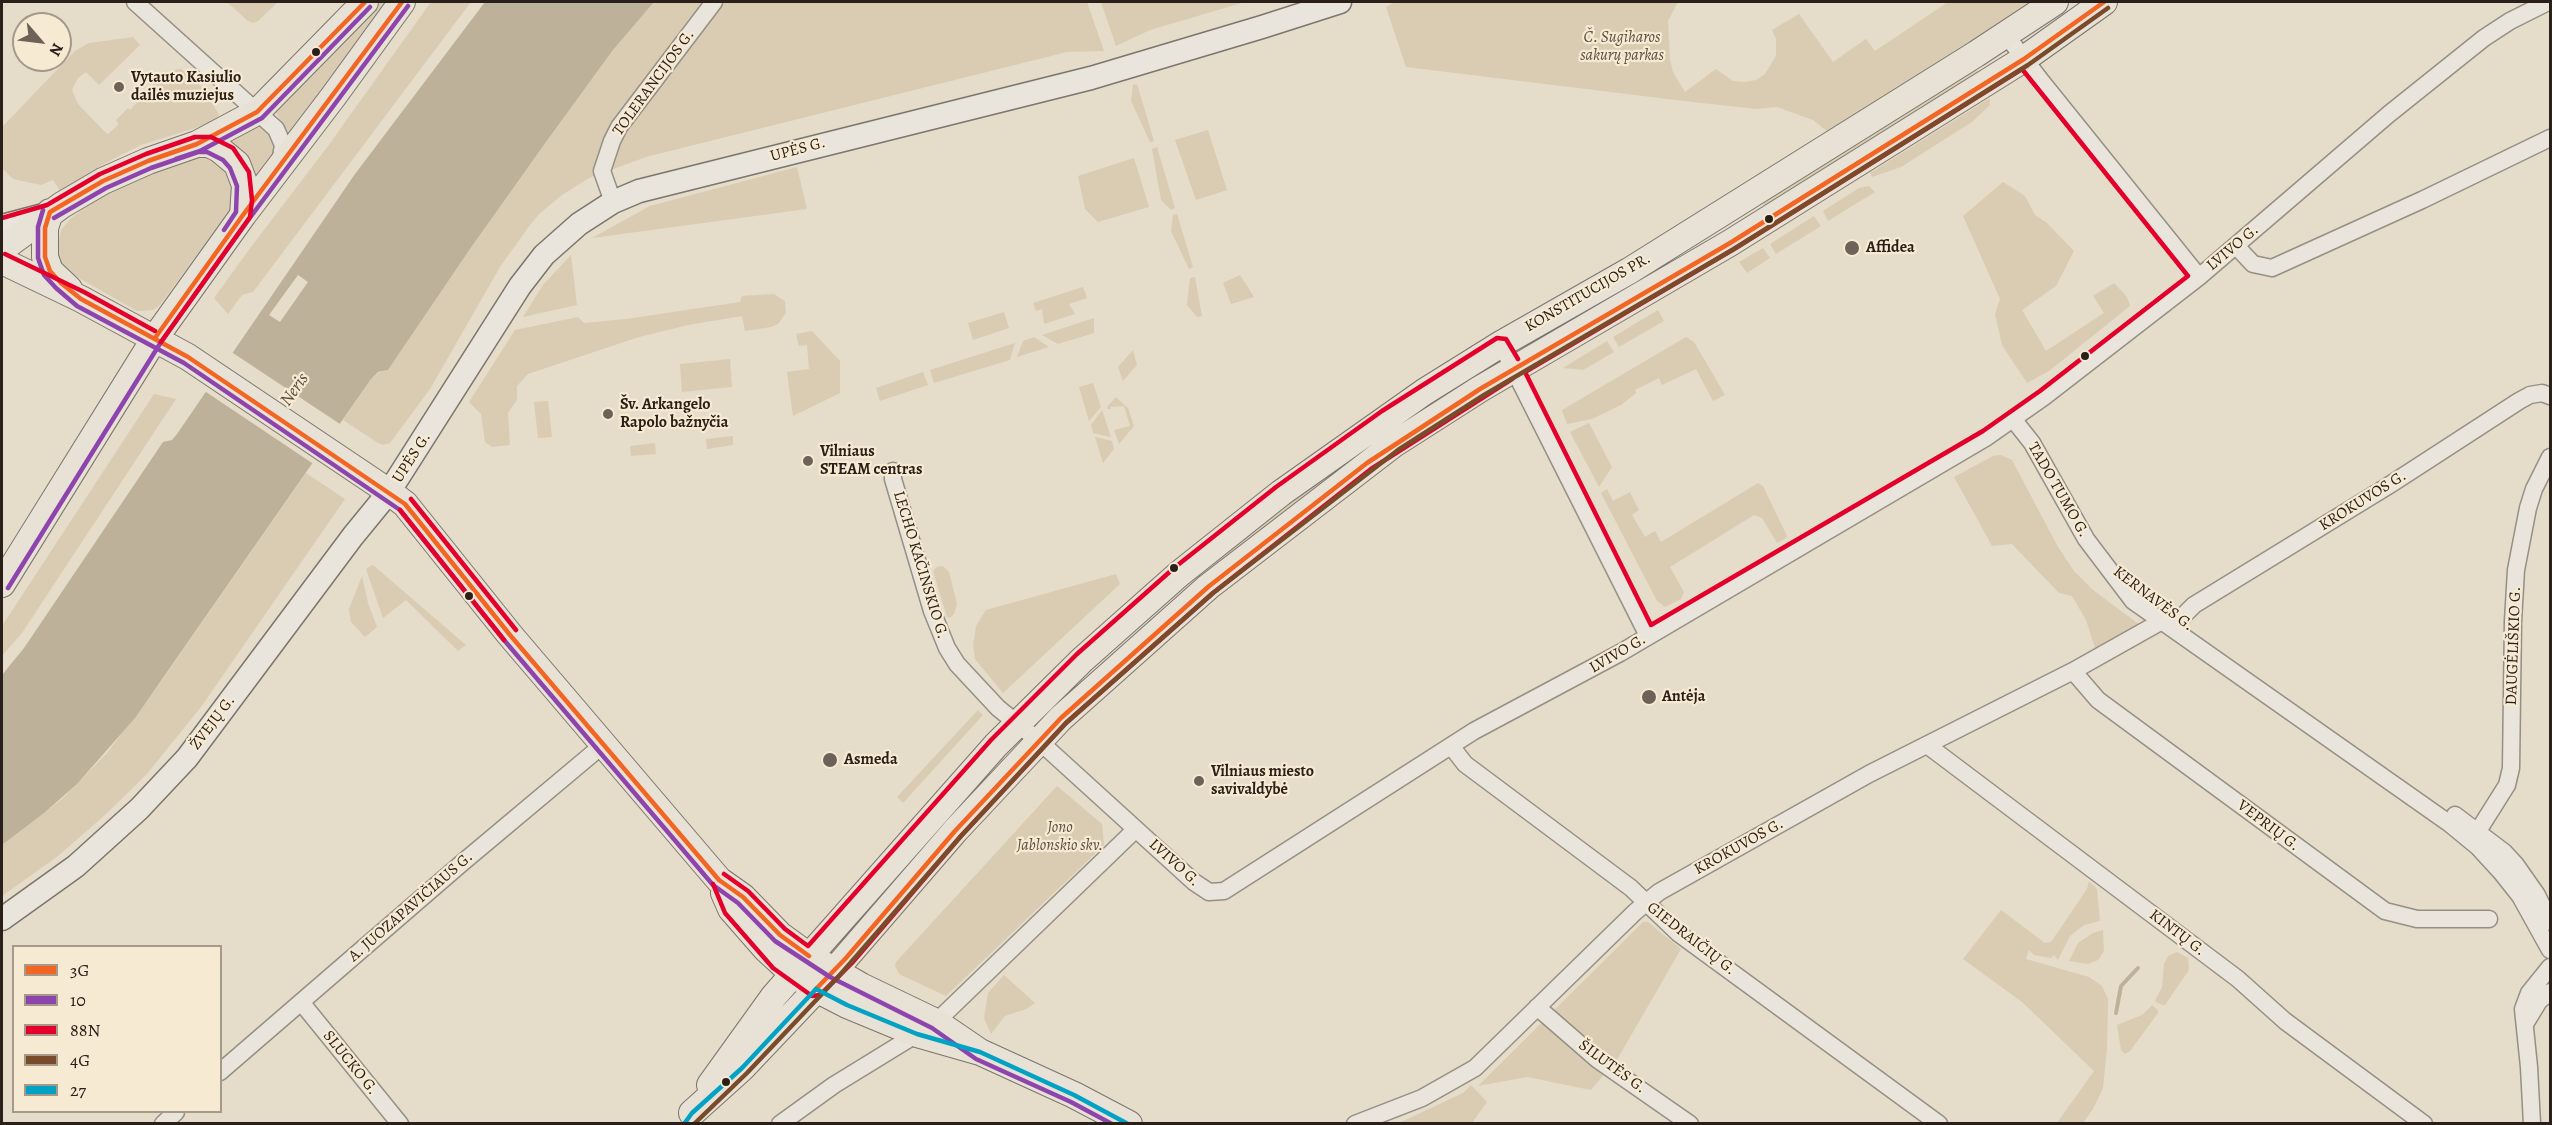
<!DOCTYPE html>
<html>
<head>
<meta charset="utf-8">
<style>
  body { margin:0 }
  #map { position:relative; width:2552px; height:1125px; overflow:hidden; background:#e5dcc9; font-family:Alegreya,serif }
  canvas { display:block }
  .frame { position:absolute; inset:0; border:3px solid #2b2019; pointer-events:none }
  .legend { position:absolute; left:12px; top:945px; width:210px; height:168px; box-sizing:border-box; background:#f7ead3; border:2px solid #a59989; margin:0; padding:8px 10px; list-style:none; font-size:18px; color:#2b2019 }
  .legend li { display:flex; align-items:center; gap:12px; height:30px }
  .legend b { width:30px; border:2px solid #a59989 }
  .north { position:absolute; left:12px; top:12px; width:60px; height:60px; box-sizing:border-box; background:#f7ead3; border:2px solid #a59989; border-radius:50%; rotate:118deg; font-size:16px; font-weight:700; line-height:24px; text-align:center; color:#2b2019 }
  .north::after { content:''; display:block; margin:auto; width:21px; height:27px; background:#6c6257; clip-path:polygon(50% 0,100% 100%,50% 72%,0 100%) }
</style>
</head>
<body>
<div id="map">
<canvas width="2552" height="1125"></canvas>
<div class="frame"></div>
<ul class="legend">
<li><b style="height:8px;background:#f26522"></b>3G</li>
<li><b style="height:8px;background:#8e44ad"></b>10</li>
<li><b style="height:8px;background:#e4002b"></b>88N</li>
<li><b style="height:8px;background:#7a4b2a"></b>4G</li>
<li><b style="height:8px;background:#02a2c5"></b>27</li>
</ul>
<div class="north">N</div>
</div>
<script>
const c = document.querySelector('canvas').getContext('2d');
c.lineJoin = 'round';
function fillPath(path, color) {
  c.fillStyle = color;
  c.fill(path, 'evenodd');
}
function poly(rows) {
  const path = new Path2D();
  for (const r of rows) {
    path.moveTo(r[0], r[1]);
    for (let i = 2; i < r.length; i += 2) path.lineTo(r[i], r[i + 1]);
  }
  return path;
}
function strokePath(path, color, width, dash) {
  c.strokeStyle = color;
  c.lineWidth = width;
  c.lineCap = dash ? 'butt' : 'round';
  c.setLineDash(dash || []);
  c.stroke(path);
}
function write(font, color, halo, rows, align = 'center') {
  c.font = font + ' Alegreya,serif';
  c.lineWidth = 4.5;
  c.setLineDash([]);
  c.textBaseline = 'middle';
  c.strokeStyle = halo;
  c.fillStyle = color;
  for (const [text, x, y, turn = 0] of rows) {
    c.save();
    c.translate(x, y);
    c.rotate((+turn || 0) * Math.PI / 180);
    c.textAlign = isNaN(turn) ? turn : align;
    if (halo) c.strokeText(text, 0, 0);
    c.fillText(text, 0, 0);
    c.restore();
  }
}
const green = poly([
  [227,2,278,2,258,21,253,23,248,21],
  [375,2,391,2,293,141,275,111,292,96],
  [431,2,471,2,253,292,242,295,228,314,214,298,251,247,328,146],
  [654,2,1087,2,1104,51,1067,52,646,157,589,178,562,195,539,214,527,229,500,267,430,389,390,443,383,445,378,443,343,420,371,379,378,373,388,370,470,249,546,142,613,50],
  [1101,2,1245,2,1150,30,1116,46],
  [1395,2,1678,2,1668,21,1670,60,1673,72,1685,92,1716,69,1733,81,1744,82,1756,80,1765,74,1776,56,1776,39,1772,30,1799,14,1833,62,1866,39,1875,51,1948,2,2031,2,1828,132,1813,120,1777,107,1757,109,1684,101,1406,67,1386,7],
  [133,37,140,45,99,85,86,72,78,78,72,90,78,104,105,132,108,134,119,124,116,120,128,108,130,110,166,71,170,74,175,70,181,69,196,79,219,114,218,117,211,123,141,145,111,160,60,191,53,180,41,185,13,179,2,168,2,127,75,51,89,43],
  [1974,67,1978,72,1821,172,1766,207,1762,202],
  [1137,84,1154,141,1150,142,1131,101,1133,85],
  [1990,98,1990,105,1972,122,1901,167,1872,177,1870,173],
  [262,122,278,148,254,181,230,143],
  [1208,130,1227,190,1196,200,1175,140],
  [1157,147,1175,208,1171,210,1161,200,1152,149],
  [208,156,223,164,232,179,233,201,230,210,160,305,153,310,137,311,65,270,58,256,58,246,61,230,71,218,106,193,186,158],
  [1134,158,1149,207,1098,222,1085,209,1078,176],
  [797,167,807,209,592,238,650,206],
  [2003,182,2025,196,2035,215,2047,223,2074,251,2056,286,2022,310,2046,351,2104,313,2093,296,2114,283,2127,297,2130,306,2049,371,2027,383,2002,345,1995,314,2000,299,1963,216],
  [1869,186,1875,192,1828,221,1823,211,1859,188],
  [1177,214,1193,267,1189,269,1171,231,1173,215],
  [1814,216,1821,226,1776,254,1770,244],
  [1763,248,1770,258,1747,273,1739,262],
  [571,255,577,305,523,317,543,285],
  [1240,275,1254,297,1231,304,1223,283],
  [1195,277,1202,316,1197,317,1187,305,1190,278],
  [1083,287,1087,298,1069,304,1075,314,1044,324,1042,309,1036,311,1033,303],
  [774,294,785,301,786,313,778,324,771,327,745,331,742,316,688,325,639,337,528,374,517,386,517,400,508,413,510,445,492,447,485,442,481,414,469,402,515,330,578,317,584,323,626,319,740,302,742,296],
  [1658,310,1664,321,1619,347,1613,337],
  [1004,312,1009,328,973,340,968,323],
  [1094,318,1094,333,1058,344,1042,335],
  [812,331,840,361,840,393,793,416,787,372,809,369,807,345,799,346,796,334],
  [1034,337,1049,347,1017,357,1023,341],
  [1686,337,1694,342,1725,395,1713,401,1696,369,1662,385,1659,378,1635,390,1636,393,1621,405,1592,419,1567,424,1562,410],
  [1607,341,1614,352,1583,370,1563,368],
  [1015,343,1010,360,934,383,930,370],
  [1133,350,1137,365,1123,381,1118,367],
  [730,359,732,387,682,392,680,364],
  [923,372,928,385,880,401,876,388],
  [1093,383,1101,407,1089,421,1079,387],
  [154,394,176,399,22,633,2,656,2,626],
  [1116,397,1128,408,1134,426,1119,444,1114,430,1130,426,1124,406,1110,407,1111,409,1108,409,1107,407],
  [548,401,552,437,538,438,534,402],
  [1102,410,1111,437,1093,433,1091,425],
  [1589,423,1612,467,1599,487,1570,432],
  [733,436,733,445,707,449,706,439],
  [1095,437,1112,441,1114,449,1103,463],
  [655,443,656,454,631,456,630,446],
  [1362,447,1366,452,1215,567,1210,563],
  [2001,455,2012,460,2058,547,2074,571,2093,590,2140,625,2096,651,2086,620,2072,596,2059,593,2012,544,1992,546,1954,477,1993,456],
  [306,473,345,499,201,707,146,775,105,815,58,856,2,896,2,845,62,799,107,753,162,680],
  [1758,483,1763,486,1787,536,1786,538,1777,543,1762,518,1754,515,1670,567,1684,592,1681,599,1665,607,1657,601,1601,493,1607,489,1613,501,1630,492,1639,510,1632,515,1645,537,1655,531,1661,542],
  [372,565,373,565,466,645,458,651,406,600,383,618,366,569],
  [943,566,949,572,957,604,954,614,950,618,947,617,933,571,937,567],
  [1116,574,1120,584,1003,693,975,659,973,645,976,626,986,610],
  [362,576,368,603,377,627,365,637,351,622,349,609],
  [978,710,983,715,903,803,897,797],
  [1001,756,1005,760,850,937,847,933],
  [1057,786,1102,824,1104,845,946,996,899,974,895,966,896,962],
  [2089,881,2097,889,2100,921,2084,925,2070,936,2058,960,2054,955,2051,958,2034,955,2029,950,2026,959,2089,977,2102,986,2108,999,2107,1048,2103,1088,2093,1109,2083,1123,2057,1123,2094,1071,2022,1002,1963,959,2001,910,2045,943,2051,942,2087,889],
  [1643,922,1648,922,1681,949,1618,1058,1591,1090,1527,1077,1478,1086],
  [2103,930,2104,951,2098,960,2088,964,2069,961,2078,943,2093,933],
  [2177,952,2188,958,2189,970,2165,1005,2162,1005,2155,1001,2162,987,2164,964,2168,956],
  [1004,975,1035,1003,1026,1009,1005,1016,991,1034,984,1018,988,993],
  [2152,1005,2158,1010,2158,1013,2130,1051,2125,1054,2121,1050,2117,1025,2142,1015],
  [1471,1085,1487,1102,1472,1123,1399,1123,1463,1093]
]);
const water = poly([
  [485,2,654,2,613,50,546,142,470,249,388,370,378,372,371,379,135,718,77,784,44,813,2,845,2,675,24,648,163,442,172,440,177,434,355,174]
]);
const pier = poly([
  [298,275,308,282,280,322,269,315],
  [230,351,343,426,315,465,203,390]
]);
const stream = poly([
  [2116,1013,2121,986,2138,968]
]);
const street = poly([
  [135,2,276,129,283,145,280,163],
  [2006,35,2042,82,2199,277],
  [613,202,602,171,612,141,619,127,714,2],
  [2236,246,2253,264,2272,268,2422,200,2550,138],
  [1501,344,1648,636],
  [2013,419,2032,443,2086,539,2133,601,2450,824,2478,847,2501,872,2520,896,2550,950],
  [893,471,893,479,932,611,947,648,957,664,998,708,1039,741,1194,882,1209,892,1224,891,1474,731,1620,653,1987,437,2044,397,2199,277,2389,114,2484,38,2510,21,2548,2],
  [2179,620,2194,605,2388,486,2519,401,2530,395,2542,393,2550,396],
  [2073,671,2098,700,2385,911,2417,919,2489,919],
  [1927,745,2238,979,2285,1021,2424,1124],
  [1451,746,1465,764,1631,888,1678,933,1939,1124],
  [2455,815,2504,852,2516,865,2537,895,2550,922],
  [2478,831,2507,785,2511,768,2513,621,2516,570,2528,508,2534,489,2550,457],
  [301,1002,400,1124],
  [1537,1007,1598,1060,1690,1124],
  [936,1022,1136,829],
  [2525,1024,2539,1001,2550,992],
  [220,1072,462,863,604,744],
  [163,1124,176,1112],
  [780,1124,834,1085,917,1034],
  [1355,1124,1422,1098,1475,1068,1635,912,1659,892,1869,774,2073,671,2162,621],
  [2532,1124,2529,1067,2523,1009,2529,993,2550,967]
]);
const secondary = poly([
  [2,226,43,215],
  [2,919,76,866,139,809,187,758,353,536,389,492,520,286,544,255,579,224,613,202,639,191,1091,78,1262,27,1340,2]
]);
const primary = poly([
  [197,144,209,144,219,149,237,164,245,185,243,215],
  [50,212,45,228,45,257,50,271,69,289],
  [2,249,62,205,103,181,148,161,197,144,257,112,365,2],
  [2,261,81,299,188,357,389,492,405,504,510,635,719,880,743,897,780,935,809,956,861,986,936,1022,980,1052],
  [2,584,155,338,243,215,333,97,402,2],
  [724,893,731,909,766,949,793,974,816,989,847,1005,917,1034,980,1052,1074,1095,1129,1124],
  [710,1085,774,996,996,745,1082,660,1179,574,1281,493,1424,392,1501,344,1629,271,1976,54,2055,2],
  [692,1113,742,1068,834,971,955,831,1061,718,1208,587,1394,444,1480,389,1730,243,2024,59,2104,2]
]);
const bus1 = poly([
  [50,212,45,228,45,257,50,271,61,283,81,299,188,357,405,504,510,635,719,880,743,897,780,935,809,956],
  [50,212,103,181,148,161,197,144,257,112,365,2],
  [155,338,243,215,402,2],
  [816,989,846,958,955,831,1061,718,1208,587,1367,463,1480,389,1730,243,2024,59,2104,2]
]);
const bus2 = poly([
  [176,159,200,151,262,118,370,7],
  [43,210,38,227,38,258,44,275,56,288,77,306,184,363,400,510,504,640,713,885,738,903,775,941,830,977,932,1028,976,1059,1071,1102,1112,1124],
  [54,218,106,188,151,168,198,152,207,152,223,160,230,168,237,186,236,212,224,230],
  [8,588,161,342,249,219,408,6]
]);
const bus3 = poly([
  [2022,69,2188,276,2040,391,1983,431,1651,625,1525,372,1734,249,2022,69],
  [2,218,47,205,100,174,146,154,195,137,211,137,233,148,249,172,252,200,250,217,161,342],
  [5,254,84,292,155,331],
  [411,499,516,630],
  [400,510,504,640],
  [724,874,748,891,785,929,808,946,991,740,1077,654,1174,568,1276,487,1382,411,1497,338,1506,339,1518,359],
  [713,884,725,913,773,968,812,996,820,995,852,963,961,836,1066,723,1213,593,1371,469,1512,379]
]);
const bus4 = poly([
  [694,1124,747,1073,839,976,961,836,1066,723,1213,593,1398,450,1484,395,1734,249,2028,65,2108,8]
]);
const bus5 = poly([
  [816,989,847,1005,917,1034,980,1052,1074,1095,1128,1124],
  [684,1124,692,1113,742,1068,816,989]
]);
const markers = [
  [316,52,5,"#2b2019"],
  [119,87,6,"#6c6257"],
  [1769,219,5,"#2b2019"],
  [1852,248,8,"#6c6257"],
  [2085,356,5,"#2b2019"],
  [608,414,6,"#6c6257"],
  [808,461,6,"#6c6257"],
  [1174,568,5,"#2b2019"],
  [469,596,5,"#2b2019"],
  [1649,697,8,"#6c6257"],
  [830,760,8,"#6c6257"],
  [1199,781,6,"#6c6257"],
  [726,1082,5,"#2b2019"]
];
const parkNames = [
  ["Č. Sugiharos",1622,38],
  ["sakurų parkas",1622,56],
  ["Jono",1060,828],
  ["Jablonskio skv.",1060,846]
];
const poiNames = [
  ["Vytauto Kasiulio",131,78],
  ["dailės muziejus",131,96],
  ["Affidea",1866,248],
  ["Šv. Arkangelo",620,405],
  ["Rapolo bažnyčia",620,423],
  ["Vilniaus",820,452],
  ["STEAM centras",820,470],
  ["Antėja",1662,697],
  ["Asmeda",844,760],
  ["Vilniaus miesto",1211,772],
  ["savivaldybė",1211,790]
];
const streetNames = [
  ["TOLERANCIJOS G.",654,83,-54],
  ["UPĖS G.",798,150,-15],
  ["LVIVO G.",2233,248,-40],
  ["KONSTITUCIJOS PR.",1588,293,-30],
  ["UPĖS G.",412,458,-57],
  ["TADO TUMO G.",2058,490,60],
  ["KROKUVOS G.",2363,501,-32],
  ["LECHO KAČINSKIO G.",920,565,73],
  ["KERNAVĖS G.",2153,599,37],
  ["DAUGĖLIŠKIO G.",2514,646,-88],
  ["LVIVO G.",1618,654,-30],
  ["ŽVEJŲ G.",213,723,-53],
  ["VEPRIŲ G.",2268,826,37],
  ["KROKUVOS G.",1739,847,-29],
  ["LVIVO G.",1174,863,42],
  ["A. JUOZAPAVIČIAUS G.",411,907,-41],
  ["KINTŲ G.",2177,933,37],
  ["GIEDRAIČIŲ G.",1691,939,38],
  ["SLUCKO G.",350,1063,51],
  ["ŠILUTĖS G.",1612,1067,36]
];
const waterNames = [
  ["Neris",295,390,-55]
];
fillPath(green, '#d9ccb2');
fillPath(water, '#beb199');
fillPath(pier, '#e5dcc9');
strokePath(stream, '#beb199', 4);
strokePath(street, '#958f84', 19);
strokePath(secondary, '#7b756c', 25);
strokePath(primary, '#7b756c', 28);
strokePath(street, '#eae5dc', 16);
strokePath(secondary, '#eae5dc', 22);
strokePath(primary, '#e7e1d6', 26);
strokePath(bus1, '#f26522', 4.5);
strokePath(bus2, '#8e44ad', 4.5);
strokePath(bus3, '#e4002b', 4.5);
strokePath(bus4, '#7a4b2a', 4.5);
strokePath(bus5, '#02a2c5', 4.5);
for (const [x, y, r, color] of markers) {
  const dot = new Path2D();
  dot.arc(x, y, r, 0, 2 * Math.PI);
  c.fillStyle = color;
  c.fill(dot);
  strokePath(dot, '#f7ead3', 2);
}
write('italic 16px', '#5d5042', '#f7ead3', parkNames);
write('bold 16px', '#2b2019', '#f7ead3', poiNames, 'left');
write('16px', '#2b2019', '#f7ead3', streetNames);
write('italic 18px', '#594c3f', '#f7ead3', waterNames);
</script>
</body>
</html>
